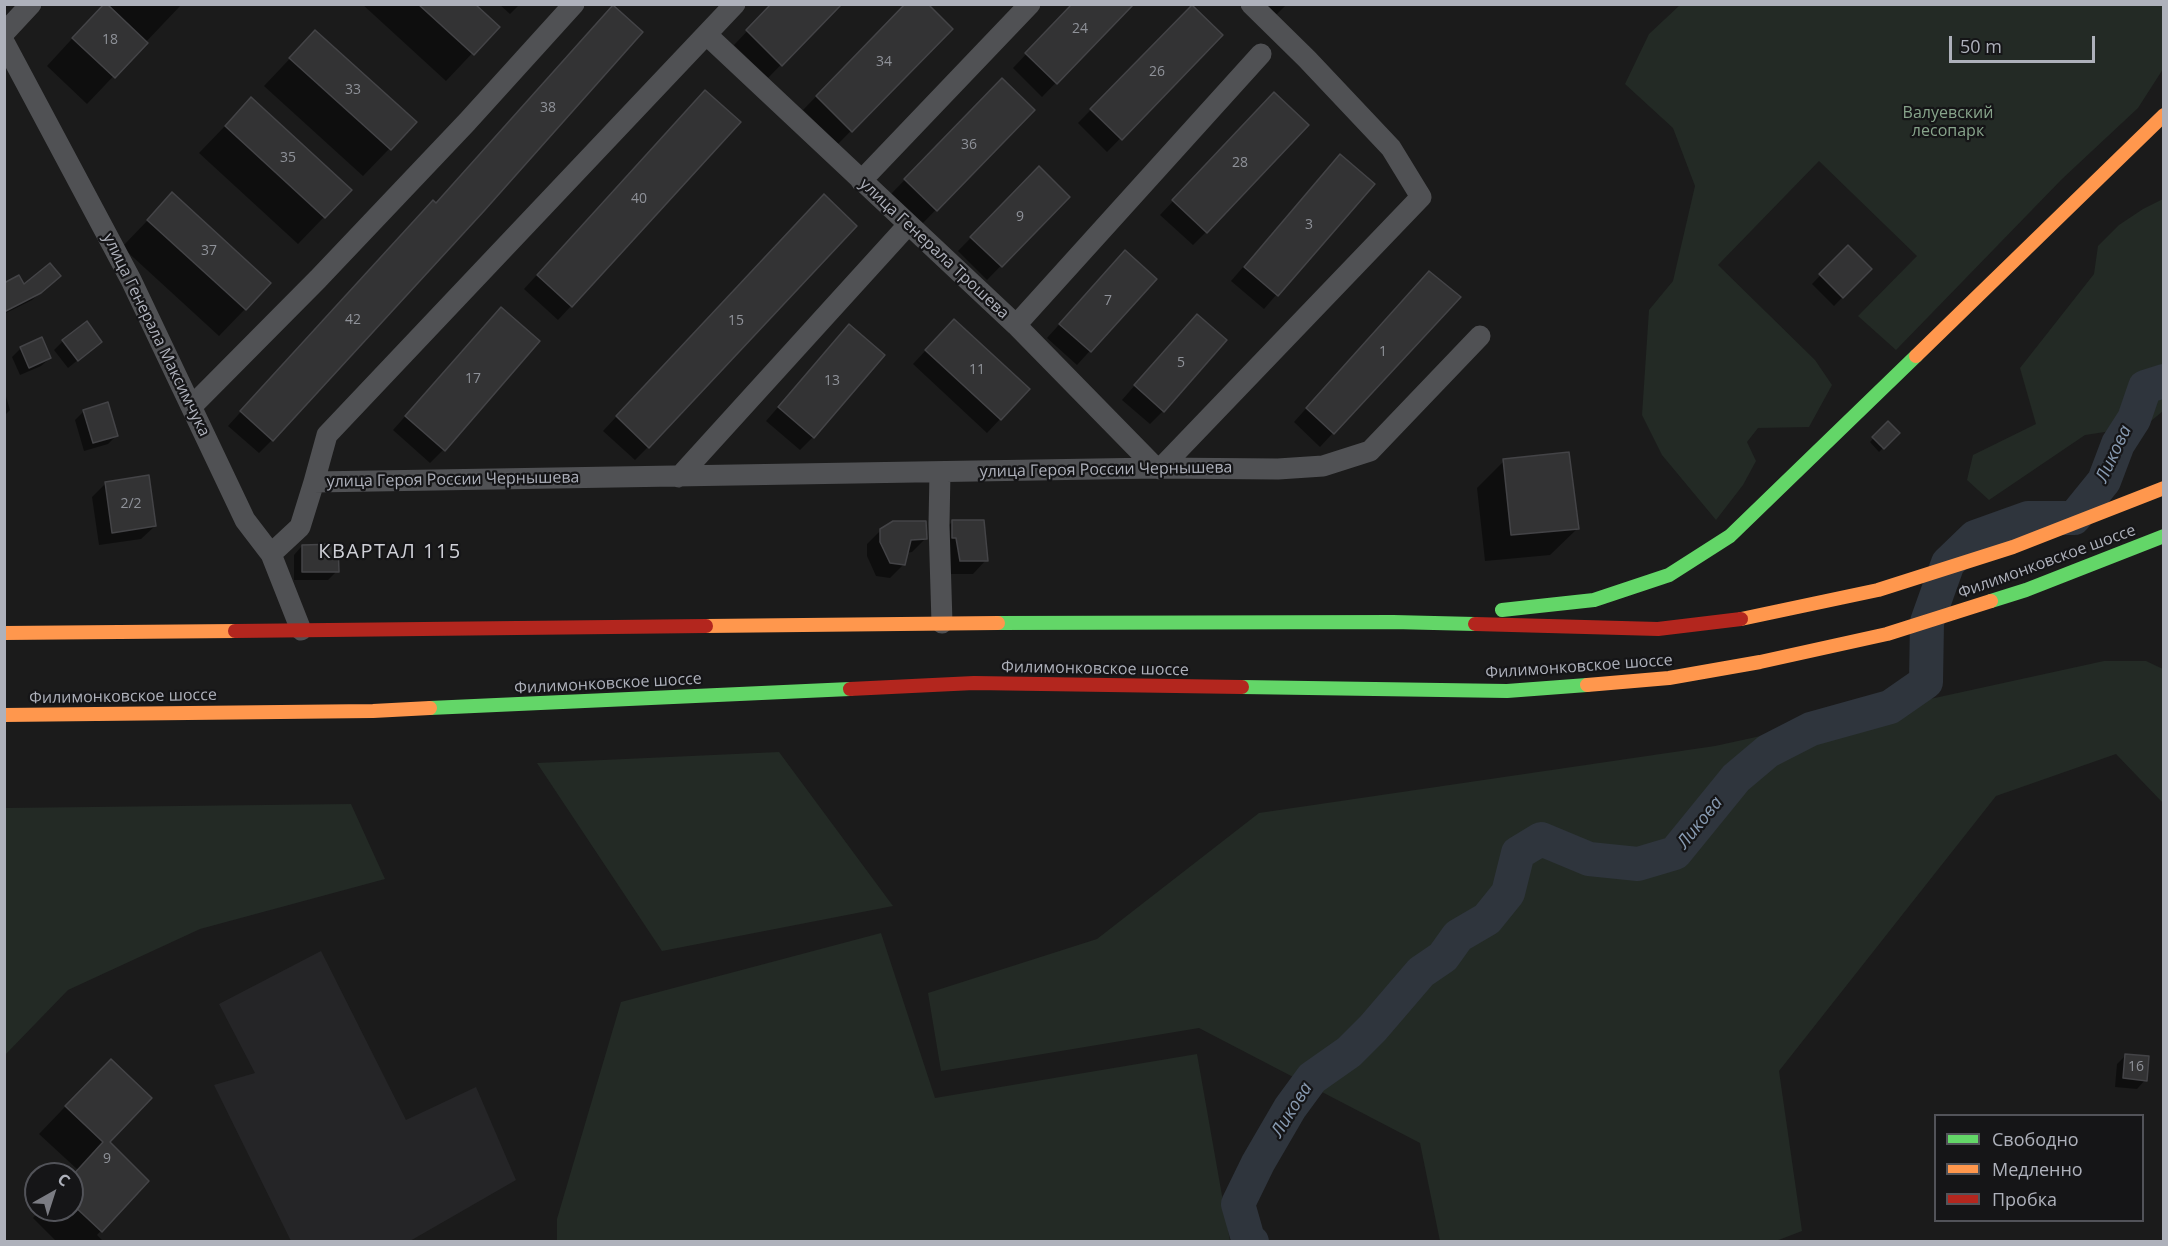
<!DOCTYPE html>
<html>
<head>
<meta charset="utf-8">
<style>
  body { margin:0 }
  #map { position:relative; width:2168px; height:1246px; overflow:hidden; background:#1b1b1b; font-family:"Open Sans",sans-serif }
  canvas { display:block }
  .frame { position:absolute; inset:0; border:6px solid #aeb1bb; pointer-events:none }
  .legend { position:absolute; left:1934px; top:1114px; width:210px; height:108px; box-sizing:border-box; background:#151517; border:2px solid #525359; margin:0; padding:8px 10px; list-style:none; font-size:18px; color:#aeb1bb }
  .legend li { display:flex; align-items:center; gap:12px; height:30px }
  .legend b { width:30px; border:2px solid #525359 }
  .north { position:absolute; left:24px; top:1162px; width:60px; height:60px; box-sizing:border-box; background:#151517; border:2px solid #525359; border-radius:50%; rotate:39deg; font-size:16px; font-weight:700; line-height:24px; text-align:center; color:#aeb1bb }
  .north::after { content:''; display:block; margin:auto; width:21px; height:27px; background:#7b7c83; clip-path:polygon(50% 0,100% 100%,50% 72%,0 100%) }
  .scale { position:absolute; left:1949px; top:36px; width:146px; height:27px; box-sizing:border-box; border:3px solid #aeb1bb; border-top:0; padding-left:8px; font-size:18px; line-height:21px; white-space:nowrap; color:#aeb1bb; -webkit-text-stroke:4px #151517; paint-order:stroke }
</style>
</head>
<body>
<div id="map">
<canvas width="2168" height="1246"></canvas>
<div class="frame"></div>
<ul class="legend">
<li><b style="height:8px;background:#63d668"></b>Свободно</li>
<li><b style="height:8px;background:#ff974d"></b>Медленно</li>
<li><b style="height:8px;background:#b3261e"></b>Пробка</li>
</ul>
<div class="north">С</div>
<div class="scale">50 m</div>
</div>
<script>
const c = document.querySelector('canvas').getContext('2d');
c.lineJoin = 'round';
function fillPath(path, color) {
  c.fillStyle = color;
  c.fill(path, 'evenodd');
}
function poly(rows) {
  const path = new Path2D();
  for (const r of rows) {
    path.moveTo(r[0], r[1]);
    for (let i = 2; i < r.length; i += 2) path.lineTo(r[i], r[i + 1]);
  }
  return path;
}
function strokePath(path, color, width, dash) {
  c.strokeStyle = color;
  c.lineWidth = width;
  c.lineCap = dash ? 'butt' : 'round';
  c.setLineDash(dash || []);
  c.stroke(path);
}
function write(font, color, halo, rows, align = 'center') {
  c.font = font + ' "Open Sans",sans-serif';
  c.lineWidth = 4.5;
  c.setLineDash([]);
  c.textBaseline = 'middle';
  c.strokeStyle = halo;
  c.fillStyle = color;
  for (const [text, x, y, turn = 0] of rows) {
    c.save();
    c.translate(x, y);
    c.rotate((+turn || 0) * Math.PI / 180);
    c.textAlign = isNaN(turn) ? turn : align;
    if (halo) c.strokeText(text, 0, 0);
    c.fillText(text, 0, 0);
    c.restore();
  }
}
const built = poly([
  [321,951,406,1120,476,1087,516,1180,410,1241,291,1241,214,1085,255,1073,219,1004]
]);
const green = poly([
  [1680,5,2163,5,2163,69,2138,108,2062,179,1896,350,1858,316,1917,256,1819,161,1718,265,1815,360,1832,385,1809,427,1758,428,1747,442,1756,461,1743,485,1716,520,1662,455,1642,415,1649,310,1673,281,1695,186,1673,128,1625,84,1649,34],
  [2163,199,2163,411,2145,426,2085,435,1989,500,1967,480,1973,455,2036,424,2020,368,2094,274,2098,246,2119,225,2143,209],
  [2104,661,2146,661,2163,669,2163,803,2116,754,1996,796,1779,1071,1802,1231,1776,1241,1440,1241,1420,1143,1199,1028,941,1071,928,993,1097,939,1259,813,1715,746],
  [779,752,893,906,662,951,537,763],
  [351,804,385,879,200,929,68,990,5,1055,5,808],
  [881,933,935,1098,1197,1054,1230,1241,557,1241,557,1219,621,1002]
]);
const shadow = poly([
  [104,4,182,4,87,104,47,66],
  [362,4,473,4,497,27,446,81],
  [499,4,520,4,510,14],
  [773,4,840,4,768,78,734,45],
  [906,4,951,29,838,144,803,110],
  [1074,4,1132,4,1042,97,1013,68],
  [1250,4,1287,4,1268,23],
  [1192,7,1221,35,1107,152,1078,123],
  [315,32,415,122,363,176,264,86],
  [1002,80,1033,110,922,224,891,194],
  [251,99,324,217,298,244,199,153],
  [692,106,571,306,558,320,524,289],
  [1261,108,1206,232,1193,245,1160,215],
  [1039,168,1068,197,987,280,958,251],
  [1327,170,1372,184,1264,309,1231,281],
  [172,195,245,309,219,336,122,247],
  [810,210,648,447,635,460,603,431],
  [419,215,272,440,259,453,228,426],
  [1848,247,1870,269,1834,306,1812,284],
  [1112,266,1155,279,1077,365,1047,338],
  [51,283,32,300,4,314,4,285,24,286],
  [1415,287,1458,297,1320,447,1294,422],
  [501,309,444,449,430,463,393,430],
  [849,326,813,437,800,450,766,421],
  [1184,329,1163,411,1150,424,1122,400],
  [940,335,1028,389,987,433,913,364],
  [63,341,100,342,68,368,54,350],
  [21,348,50,358,41,366,20,375,12,357],
  [4,390,10,410,4,416],
  [84,411,117,435,108,444,84,451,75,420],
  [1888,423,1898,433,1879,452,1870,442],
  [1504,461,1577,529,1550,555,1485,561,1477,488],
  [106,483,155,526,141,539,99,545,92,497],
  [952,522,986,560,973,574,947,574,939,535],
  [881,530,925,539,912,552,906,553,904,564,890,578,876,576,867,556,867,544],
  [302,546,337,571,328,580,294,580,294,555],
  [2126,1055,2145,1080,2137,1089,2115,1087,2117,1064],
  [84,1087,108,1142,147,1182,97,1235,104,1242,57,1242,33,1218,40,1210,72,1210,72,1176,78,1170,39,1134]
]);
const river = poly([
  [1252,1242,1248,1239,1238,1204,1258,1163,1290,1108,1312,1078,1349,1052,1373,1028,1421,972,1443,957,1458,936,1487,919,1508,893,1518,853,1541,839,1589,859,1638,864,1675,853,1736,778,1768,751,1811,729,1890,707,1926,682,1927,622,1948,563,1975,537,2028,518,2074,518,2104,481,2118,444,2134,419,2145,387,2164,381]
]);
const building = poly([
  [104,4,107,4,148,43,115,78,72,38,104,4],
  [418,4,475,4,500,27,474,55,418,4],
  [771,4,842,4,782,66,746,30,771,4],
  [905,4,928,4,953,29,852,132,816,96,905,4],
  [1072,4,1134,4,1057,84,1025,53,1072,4],
  [613,5,643,32,484,211,273,441,240,411,433,200,436,203,613,5],
  [1192,5,1223,35,1122,140,1090,109,1192,5],
  [315,30,417,122,391,150,289,58,315,30],
  [1002,78,1035,110,937,211,904,179,1002,78],
  [705,90,741,122,572,307,537,275,705,90],
  [1274,92,1309,125,1207,233,1172,200,1274,92],
  [251,97,352,190,325,218,225,126,251,97],
  [1340,154,1375,184,1278,296,1244,267,1340,154],
  [1039,166,1070,197,1002,267,970,237,1039,166],
  [172,192,271,283,246,310,147,220,172,192],
  [824,194,857,226,649,448,616,416,824,194],
  [1848,245,1872,269,1843,298,1819,274,1848,245],
  [1125,250,1157,279,1091,352,1059,324,1125,250],
  [50,263,61,276,41,293,4,312,4,283,19,275,24,284,50,263],
  [1429,271,1461,297,1334,434,1306,408,1429,271],
  [501,307,540,341,445,451,405,416,501,307],
  [1197,314,1227,340,1164,412,1134,385,1197,314],
  [954,319,1030,389,1001,420,925,350,954,319],
  [87,321,102,342,78,361,62,340,87,321],
  [849,324,885,355,814,438,778,407,849,324],
  [42,337,51,358,29,368,20,347,42,337],
  [108,402,118,436,93,443,83,410,108,402],
  [1888,421,1900,433,1884,449,1872,437,1888,421],
  [1569,452,1579,529,1511,535,1503,459,1569,452],
  [149,475,156,526,112,533,105,482,149,475],
  [952,520,984,520,988,561,960,561,956,538,952,538,952,520],
  [893,521,926,521,927,539,911,540,905,565,890,563,880,542,880,529,893,521],
  [338,544,339,572,302,572,302,545,338,544],
  [2125,1054,2149,1056,2147,1081,2123,1078,2125,1054],
  [111,1059,152,1098,110,1142,149,1181,102,1232,72,1204,72,1176,103,1142,65,1106,111,1059]
]);
const street = poly([
  [4,33,31,4],
  [707,35,1016,325,1156,468],
  [4,42,131,280,245,520,271,554,301,630],
  [861,181,1030,4],
  [1016,325,1261,54],
  [192,406,318,279,467,122,574,4],
  [1160,469,1421,197,1391,148,1307,59,1251,4],
  [940,472,939,524,942,623],
  [679,477,908,225],
  [314,482,327,435,735,4],
  [271,554,300,527,314,482,1156,468,1278,469,1323,466,1370,451,1480,336]
]);
const fast = poly([
  [1991,601,2026,590,2164,536],
  [1502,610,1594,600,1669,575,1730,536,1916,356],
  [998,623,1393,622,1475,624],
  [1242,687,1507,691,1587,685],
  [430,708,850,689]
]);
const slow = poly([
  [1916,356,2164,115],
  [1741,619,1878,590,2013,547,2164,488],
  [706,626,998,623],
  [4,633,235,631],
  [1587,685,1669,678,1760,662,1887,634,1991,601],
  [4,715,373,711,430,708]
]);
const jam = poly([
  [1475,624,1658,629,1741,619],
  [235,631,706,626],
  [850,689,974,683,1242,687]
]);
const numberNames = [
  ["24",1080,29],
  ["18",110,40],
  ["34",884,62],
  ["26",1157,72],
  ["33",353,90],
  ["38",548,108],
  ["36",969,145],
  ["35",288,158],
  ["28",1240,163],
  ["40",639,199],
  ["9",1020,217],
  ["3",1309,225],
  ["37",209,251],
  ["7",1108,301],
  ["42",353,320],
  ["15",736,321],
  ["1",1383,352],
  ["5",1181,363],
  ["11",977,370],
  ["17",473,379],
  ["13",832,381],
  ["2/2",131,504],
  ["16",2136,1067],
  ["9",107,1159]
];
const parkNames = [
  ["Валуевский",1948,113],
  ["лесопарк",1948,131]
];
const streetNames = [
  ["улица Генерала Трошева",934,249,43],
  ["улица Генерала Максимчука",156,335,64],
  ["улица Героя России Чернышева",1106,470,-1],
  ["улица Героя России Чернышева",453,480,-1],
  ["Филимонковское шоссе",2047,562,-20],
  ["Филимонковское шоссе",1579,667,-4],
  ["Филимонковское шоссе",1095,669,1],
  ["Филимонковское шоссе",608,684,-3],
  ["Филимонковское шоссе",123,697,-1]
];
const waterNames = [
  ["Ликова",2114,454,-65],
  ["Ликова",1700,823,-51],
  ["Ликова",1292,1110,-58]
];
const quarterNames = [
  ["КВАРТАЛ 115",390,552]
];
fillPath(built, '#252527');
fillPath(green, '#232a25');
fillPath(shadow, '#0007');
strokePath(river, '#2f353d', 34);
fillPath(building, '#333334');
strokePath(building, '#444447', 1.5);
strokePath(street, '#505154', 21);
strokePath(fast, '#63d668', 14);
strokePath(slow, '#ff974d', 14);
strokePath(jam, '#b3261e', 14);
write('14px', '#8f9299', null, numberNames);
write('16px', '#87a48b', '#151517', parkNames);
write('16px', '#aeb1bb', '#151517', streetNames);
write('italic 18px', '#889bb2', '#151517', waterNames);
c.letterSpacing = '1.5px';
write('20px', '#cfd0d7', '#151517', quarterNames);
c.letterSpacing = '0px';
</script>
</body>
</html>
